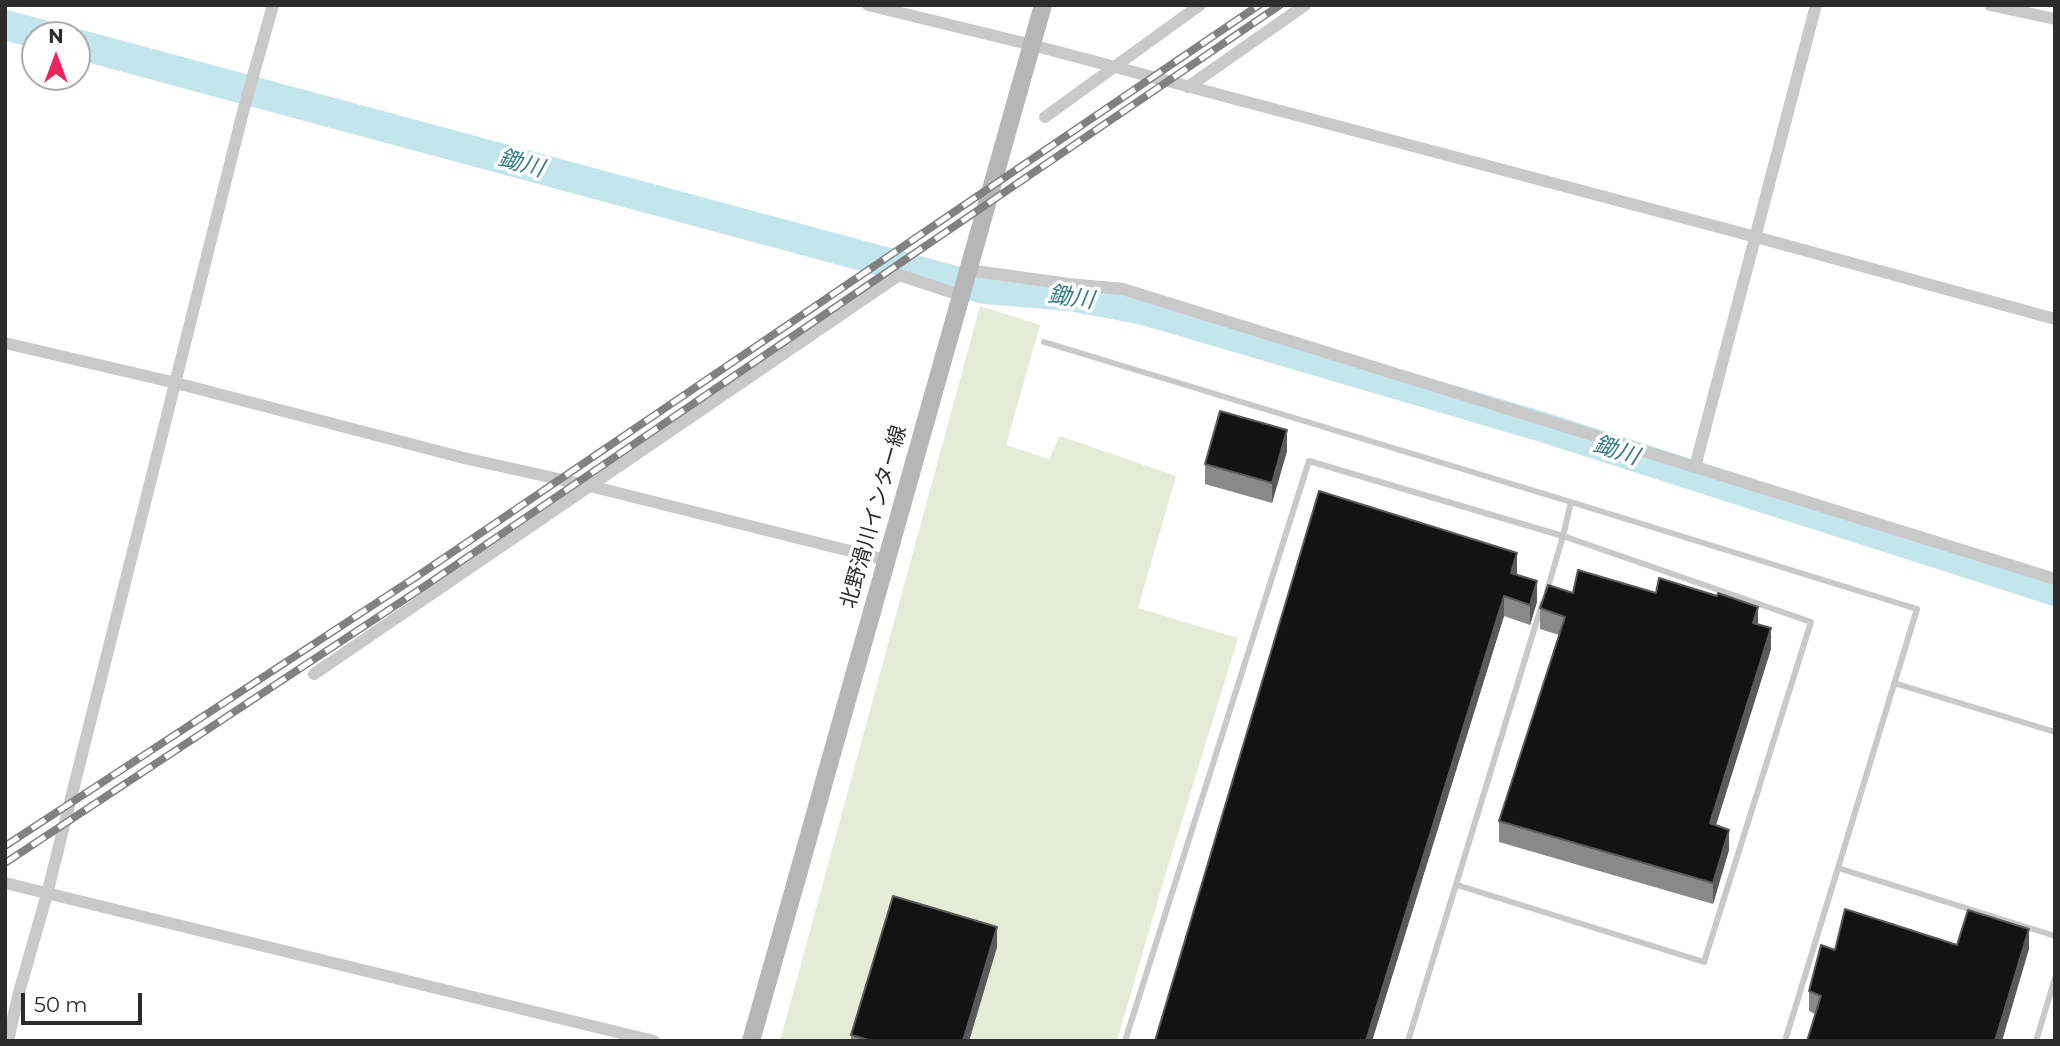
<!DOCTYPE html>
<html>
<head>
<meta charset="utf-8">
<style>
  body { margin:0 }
  #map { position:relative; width:2060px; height:1046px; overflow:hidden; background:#fff; font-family:Montserrat,sans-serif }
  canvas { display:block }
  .frame { position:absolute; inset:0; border:7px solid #2c2c2c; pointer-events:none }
  .north { position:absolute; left:21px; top:21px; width:70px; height:70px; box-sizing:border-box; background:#fff; border:2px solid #ababab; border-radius:50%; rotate:0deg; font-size:19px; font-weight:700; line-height:28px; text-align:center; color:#2c2c2c }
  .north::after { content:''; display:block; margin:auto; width:24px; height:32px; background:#ec2560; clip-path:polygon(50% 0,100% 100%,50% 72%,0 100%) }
  .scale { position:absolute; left:21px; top:993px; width:121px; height:32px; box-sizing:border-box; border:4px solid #2c2c2c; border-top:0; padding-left:9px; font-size:21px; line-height:24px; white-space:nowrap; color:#2c2c2c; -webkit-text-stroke:5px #fff; paint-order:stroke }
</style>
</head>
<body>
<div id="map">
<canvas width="2060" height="1046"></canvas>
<div class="frame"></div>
<div class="north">N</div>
<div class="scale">50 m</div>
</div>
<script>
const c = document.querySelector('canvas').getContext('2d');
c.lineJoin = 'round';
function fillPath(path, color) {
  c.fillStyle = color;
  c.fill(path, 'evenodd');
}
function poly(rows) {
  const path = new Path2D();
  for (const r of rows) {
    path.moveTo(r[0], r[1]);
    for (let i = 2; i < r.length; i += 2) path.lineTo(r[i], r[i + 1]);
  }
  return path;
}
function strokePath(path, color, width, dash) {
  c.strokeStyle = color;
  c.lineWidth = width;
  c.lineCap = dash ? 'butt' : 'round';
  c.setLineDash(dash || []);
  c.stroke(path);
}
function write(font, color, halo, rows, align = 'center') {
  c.font = font + ' Montserrat,"Noto Sans JP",sans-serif';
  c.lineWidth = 7;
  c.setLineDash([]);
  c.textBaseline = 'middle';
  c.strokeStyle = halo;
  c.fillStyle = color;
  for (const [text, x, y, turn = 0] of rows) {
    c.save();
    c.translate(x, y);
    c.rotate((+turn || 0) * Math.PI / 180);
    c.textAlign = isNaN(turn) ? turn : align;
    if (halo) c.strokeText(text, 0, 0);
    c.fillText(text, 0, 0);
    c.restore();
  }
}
const green = poly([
  [980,306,1040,325,1006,445,1049,459,1060,436,1176,476,1138,608,1238,638,1165,876,1117,1041,780,1041]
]);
const river = poly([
  [5,25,43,35],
  [77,44,985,289,1070,296,1144,310,1536,425,2055,591]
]);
const service = poly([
  [1044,342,1571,502,1563,536,1547,591],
  [1571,502,1917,609,1838,868,2055,936],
  [1894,683,2055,732],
  [1125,1041,1309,461,1563,536,1811,622,1704,962,1457,885],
  [1408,1041,1542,604],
  [1785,1041,1838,868],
  [2036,1041,2055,978]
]);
const minor = poly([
  [868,5,1032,45,1756,237,2055,319],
  [1990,5,2055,19],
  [1188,87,1305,5],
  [1045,117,1200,5],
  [968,270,1069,284,1123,289,2055,579],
  [5,343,176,383,464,458,590,486,886,560],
  [1695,467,1816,5],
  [314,674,899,275,960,295],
  [5,883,654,1041],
  [8,1041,18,996,47,894,244,108,273,5]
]);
const secondary = poly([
  [751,1041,1043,5]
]);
const rail = poly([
  [5,846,416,577,1259,5],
  [5,863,425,586,1280,5]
]);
const wall = poly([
  [1287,451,1272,503,1205,484,1205,464],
  [1517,573,1517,574,1537,602,1530,625,1504,616,1372,1041,1155,1041],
  [1573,593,1758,625,1771,649,1716,825,1729,850,1713,904,1499,842,1499,821,1559,635,1540,629,1540,608],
  [1957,945,2029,949,1815,1014,1809,1011,1809,991,1835,950],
  [997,947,969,1041,851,1041,851,1035]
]);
const shadedWall = poly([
  [1287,430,1287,451,1272,503,1272,483],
  [1517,553,1517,573,1511,593,1511,573],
  [1537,581,1537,602,1530,625,1530,605],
  [1504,596,1504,616,1372,1041,1366,1041],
  [1758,607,1758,627,1753,623],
  [1771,628,1771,649,1710,844,1710,823],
  [1729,830,1729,850,1713,904,1713,883],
  [997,927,997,947,969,1041,963,1041],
  [2029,929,2029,949,2002,1041,1995,1041]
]);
const building = poly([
  [1220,411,1287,430,1272,483,1205,464,1220,411],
  [1319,491,1517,553,1511,573,1537,581,1530,605,1504,596,1366,1041,1155,1041,1319,491],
  [1578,570,1656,593,1659,578,1717,596,1718,593,1758,607,1753,623,1771,628,1710,823,1729,830,1713,883,1499,821,1565,617,1540,608,1548,585,1573,593,1578,570],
  [893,896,997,927,963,1041,872,1041,851,1035,893,896],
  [1845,909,1957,945,1968,910,2029,929,1995,1041,1807,1041,1821,996,1809,991,1821,945,1835,950,1845,909]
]);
const streetNames = [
  ["北野滑川インター線",874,517,-74]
];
const waterNames = [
  ["鋤川",521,164,15],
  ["鋤川",1071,298,8],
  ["鋤川",1616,451,18]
];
fillPath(green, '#e6ebd8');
strokePath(river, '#c3e5ec', 30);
strokePath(service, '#c9c9c9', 6);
strokePath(minor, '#c9c9c9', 12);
strokePath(secondary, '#b6b6b6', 18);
strokePath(rail, '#818181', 8);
strokePath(rail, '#fff', 5, [16]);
fillPath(wall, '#898989');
fillPath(shadedWall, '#5a5a5a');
fillPath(building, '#131313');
strokePath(building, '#5a5a5a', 2);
write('21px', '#2c2c2c', '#fff', streetNames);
write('italic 23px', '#367b8a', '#fff', waterNames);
</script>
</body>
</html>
